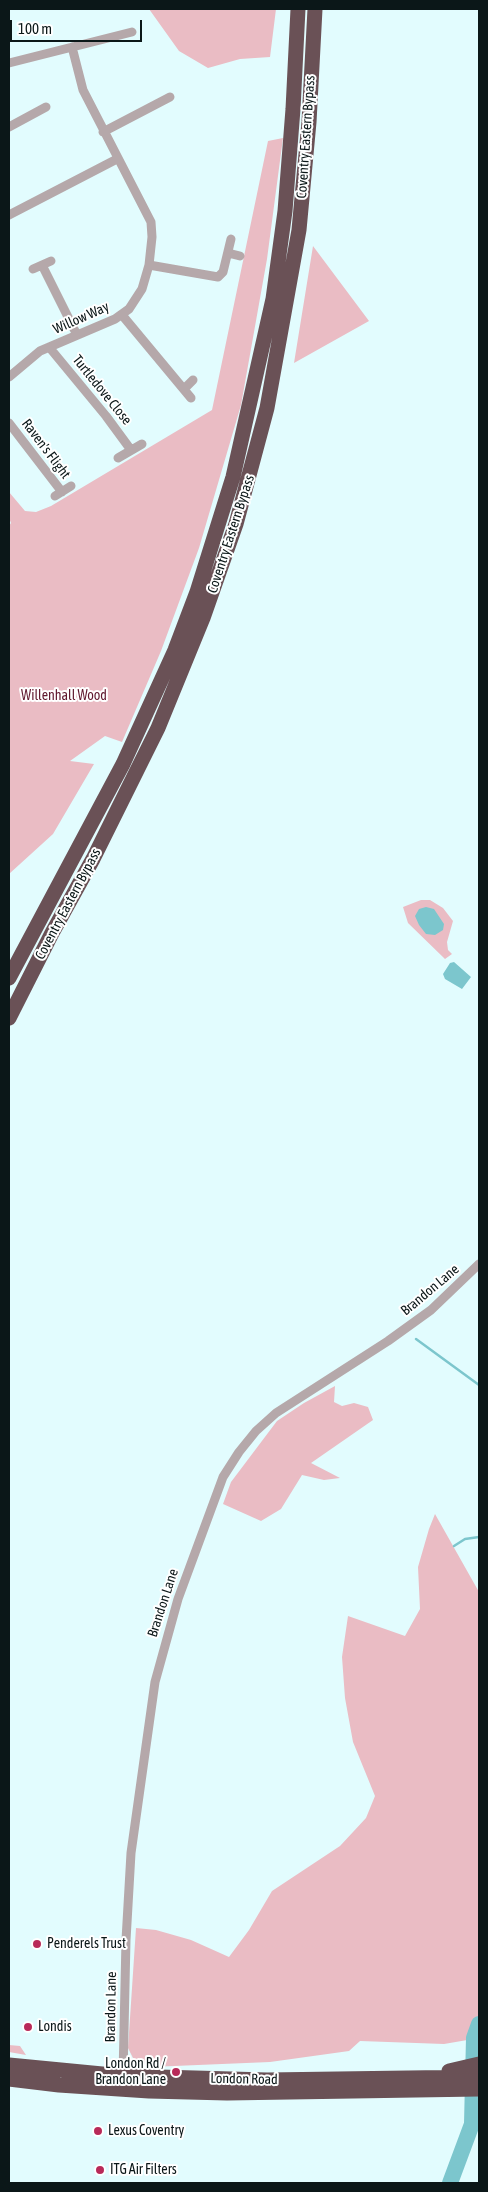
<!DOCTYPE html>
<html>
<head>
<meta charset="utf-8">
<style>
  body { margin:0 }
  #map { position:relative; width:488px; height:2192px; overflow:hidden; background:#e2fcfe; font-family:"Asap Condensed",sans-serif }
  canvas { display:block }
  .frame { position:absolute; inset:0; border:10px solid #0b1718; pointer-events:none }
  .scale { position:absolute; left:10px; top:20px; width:132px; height:22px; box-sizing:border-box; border:2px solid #0b1718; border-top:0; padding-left:6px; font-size:15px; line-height:18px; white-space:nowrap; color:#0b1718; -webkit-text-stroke:4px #fff; paint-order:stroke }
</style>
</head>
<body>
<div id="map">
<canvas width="488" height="2192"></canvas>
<div class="frame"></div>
<div class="scale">100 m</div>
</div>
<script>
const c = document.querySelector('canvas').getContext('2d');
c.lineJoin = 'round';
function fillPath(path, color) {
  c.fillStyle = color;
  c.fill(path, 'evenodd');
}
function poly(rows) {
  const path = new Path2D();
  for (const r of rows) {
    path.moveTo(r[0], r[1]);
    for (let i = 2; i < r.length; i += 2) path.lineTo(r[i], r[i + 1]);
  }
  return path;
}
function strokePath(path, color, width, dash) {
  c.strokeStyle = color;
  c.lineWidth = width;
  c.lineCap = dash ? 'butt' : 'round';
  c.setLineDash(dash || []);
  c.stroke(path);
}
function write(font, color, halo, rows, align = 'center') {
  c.font = font + ' "Asap Condensed",sans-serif';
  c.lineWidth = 4;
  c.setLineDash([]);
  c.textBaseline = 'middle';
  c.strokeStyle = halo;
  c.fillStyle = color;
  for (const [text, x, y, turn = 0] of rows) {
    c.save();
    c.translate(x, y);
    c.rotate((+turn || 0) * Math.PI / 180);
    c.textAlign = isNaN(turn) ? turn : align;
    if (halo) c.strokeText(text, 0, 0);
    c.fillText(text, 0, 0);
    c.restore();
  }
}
const green = poly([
  [149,9,276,9,270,57,240,59,208,68,179,51],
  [283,138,267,259,241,405,199,548,161,651,122,742,105,736,70,761,94,764,53,834,9,874,9,526,11,523,9,518,9,492,25,511,36,512,51,506,212,410,268,141],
  [313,246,369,321,294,363],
  [421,900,430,900,443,908,453,921,447,942,448,950,452,954,445,959,408,923,403,907],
  [335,1386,334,1402,342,1406,354,1403,368,1407,373,1420,311,1463,340,1478,324,1480,302,1475,281,1509,261,1521,223,1504,231,1482,277,1421,304,1403],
  [435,1514,479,1592,479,2038,444,2044,360,2041,349,2051,270,2062,150,2067,133,2058,128,2048,136,1928,156,1930,191,1940,229,1957,249,1930,272,1891,340,1846,366,1818,375,1796,353,1742,345,1698,342,1657,348,1616,405,1636,420,1609,418,1567,429,1529],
  [9,2045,20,2046,26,2055,9,2052]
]);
const water = poly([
  [426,907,434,909,444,924,443,930,435,935,426,934,419,925,415,916,419,909],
  [454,962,471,977,462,989,445,979,443,974,450,963]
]);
const stream = poly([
  [416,1339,479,1385],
  [454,1546,465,1539,479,1537]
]);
const river = poly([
  [450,2183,472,2124,474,2038,479,2024]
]);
const street = poly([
  [9,63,132,32],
  [9,127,46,107],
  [103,132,170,97],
  [9,215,117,159],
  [228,253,240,256],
  [42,265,77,335],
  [149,265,218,277,223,272,231,239],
  [33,269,51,261],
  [122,315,191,398],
  [49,347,106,416,131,450],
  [9,377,40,351,115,319,129,309,142,289,149,265,152,237,151,222,83,90,72,47],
  [184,389,193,380],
  [9,423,62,492],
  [118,458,142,444],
  [55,496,71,486],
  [123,2076,126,1940,131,1853,155,1682,178,1599,223,1477,239,1452,256,1431,276,1413,388,1341,431,1310,479,1264]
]);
const highway = poly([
  [9,978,123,764,175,650,197,592,233,477,273,299,285,211,293,109,298,9],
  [9,1018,52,933,93,859,158,728,203,618,236,524,267,408,299,230,309,122,315,9],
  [9,2065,123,2076,267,2080,479,2077],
  [449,2071,479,2064],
  [9,2079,59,2085,149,2091,227,2093,479,2089]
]);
const markers = [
  [37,1944,5,"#b82a59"],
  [28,2027,5,"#b82a59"],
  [176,2072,5,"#b82a59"],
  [98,2131,5,"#b82a59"],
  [100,2170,5,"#b82a59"]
];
const streetNames = [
  ["Coventry Eastern Bypass",306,137,-86],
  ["Willow Way",81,318,-24],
  ["Turtledove Close",102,390,51],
  ["Raven's Flight",46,449,53],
  ["Coventry Eastern Bypass",231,534,-72],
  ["Coventry Eastern Bypass",68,904,-62],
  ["Brandon Lane",430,1290,-40],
  ["Brandon Lane",163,1603,-72],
  ["Brandon Lane",111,2007,-89],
  ["London Road",244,2079,1]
];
const parkNames = [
  ["Willenhall Wood",64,696]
];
const poiNames = [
  ["Penderels Trust",47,1944],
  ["Londis",38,2027],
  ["London Rd /",166,2064,"right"],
  ["Brandon Lane",166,2080,"right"],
  ["Lexus Coventry",108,2131],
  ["ITG Air Filters",110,2170]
];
fillPath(green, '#eabcc4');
fillPath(water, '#7cc6cd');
strokePath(stream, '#7cc6cd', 2.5);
strokePath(river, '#7cc6cd', 16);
strokePath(street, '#b5a8aa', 9);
strokePath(highway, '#6a5156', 15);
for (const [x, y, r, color] of markers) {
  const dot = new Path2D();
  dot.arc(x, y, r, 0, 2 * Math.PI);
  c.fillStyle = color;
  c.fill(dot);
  strokePath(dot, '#fff', 2);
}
write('14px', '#0b1718', '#fff', streetNames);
write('14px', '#60182e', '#fff', parkNames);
write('14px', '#0b1718', '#fff', poiNames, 'left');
</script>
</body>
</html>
